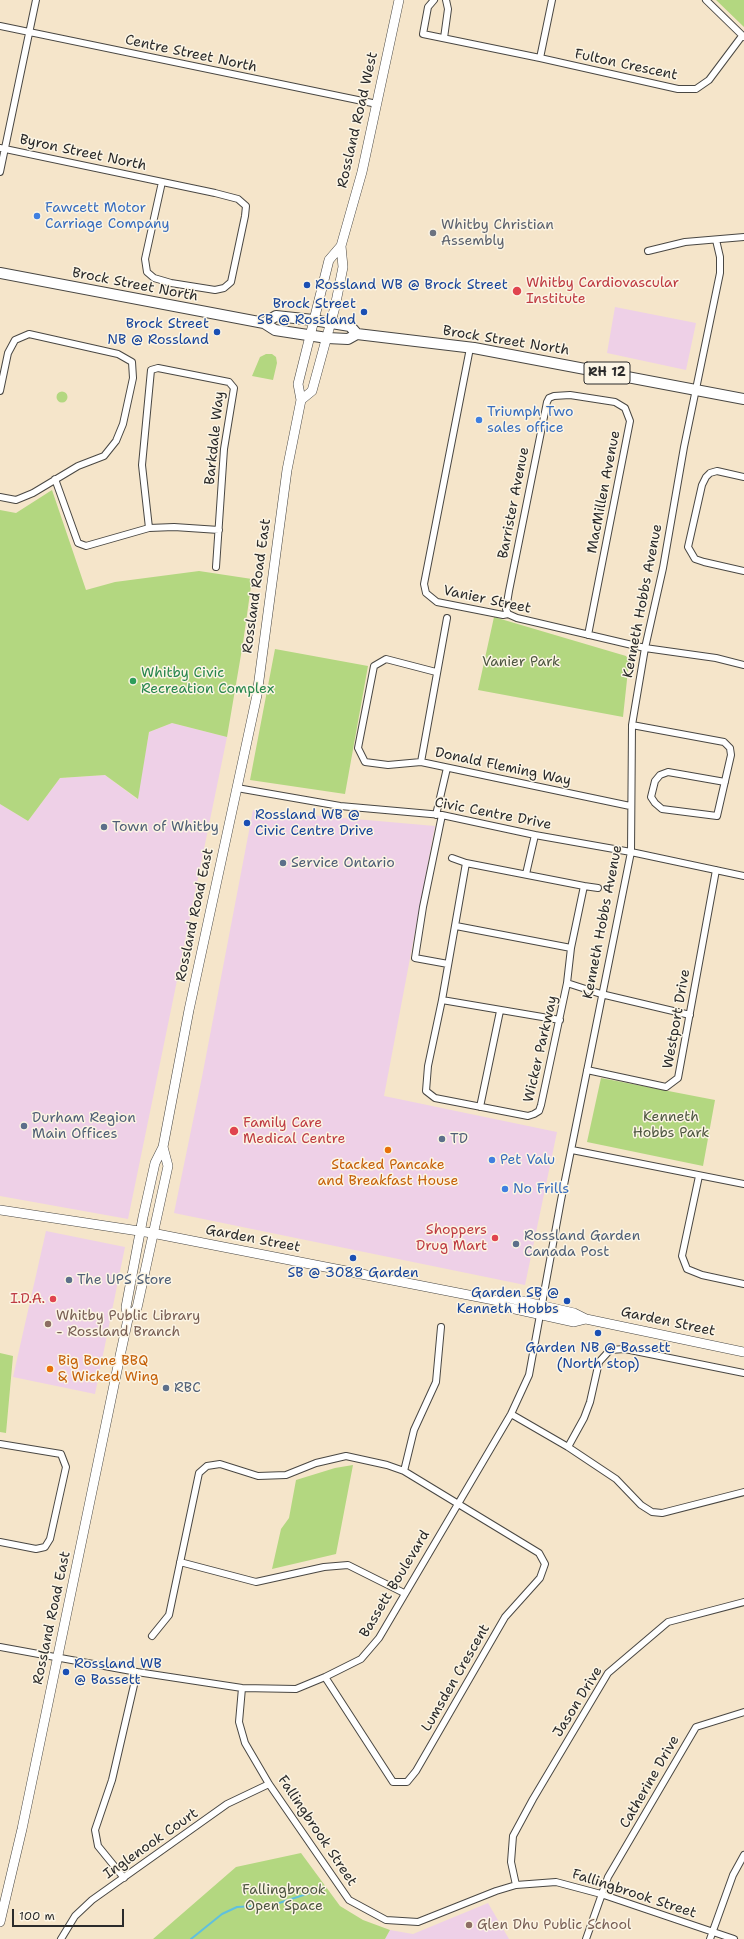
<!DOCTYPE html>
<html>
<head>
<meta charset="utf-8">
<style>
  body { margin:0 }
  #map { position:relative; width:744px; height:1939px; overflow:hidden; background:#f5e5ca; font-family:"Shantell Sans",sans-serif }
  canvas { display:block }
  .scale { position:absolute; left:12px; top:1909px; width:112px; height:18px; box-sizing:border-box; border:2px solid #2b2b2b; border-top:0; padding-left:5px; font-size:12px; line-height:14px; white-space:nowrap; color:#2b2b2b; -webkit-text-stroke:3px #fcf5e5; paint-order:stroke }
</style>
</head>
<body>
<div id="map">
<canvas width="744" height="1939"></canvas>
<div class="scale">100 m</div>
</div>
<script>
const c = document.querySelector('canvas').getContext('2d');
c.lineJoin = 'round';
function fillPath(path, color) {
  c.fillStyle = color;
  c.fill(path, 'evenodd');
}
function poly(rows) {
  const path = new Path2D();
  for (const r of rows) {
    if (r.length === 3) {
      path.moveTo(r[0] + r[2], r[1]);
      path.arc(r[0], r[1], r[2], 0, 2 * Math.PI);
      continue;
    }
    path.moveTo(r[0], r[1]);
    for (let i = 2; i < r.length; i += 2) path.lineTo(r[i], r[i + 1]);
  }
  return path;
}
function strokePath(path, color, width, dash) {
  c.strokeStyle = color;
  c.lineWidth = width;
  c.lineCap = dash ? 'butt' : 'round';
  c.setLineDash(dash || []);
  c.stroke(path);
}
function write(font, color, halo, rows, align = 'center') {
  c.font = font + ' "Shantell Sans",sans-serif';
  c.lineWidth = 3;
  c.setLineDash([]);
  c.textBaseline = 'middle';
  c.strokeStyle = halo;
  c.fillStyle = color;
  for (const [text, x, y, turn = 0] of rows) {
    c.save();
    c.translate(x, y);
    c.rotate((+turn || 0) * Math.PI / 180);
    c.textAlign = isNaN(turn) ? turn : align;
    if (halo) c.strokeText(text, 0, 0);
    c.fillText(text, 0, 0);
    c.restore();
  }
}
const built = poly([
  [615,307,696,323,686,370,607,353],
  [172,723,227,737,128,1219,0,1196,0,804,28,821,60,778,105,775,137,799,149,732],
  [253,810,435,826,384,1096,557,1132,525,1285,174,1213,202,1077],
  [46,1231,125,1247,95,1394,13,1377],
  [488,1903,509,1939,385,1939,390,1930,413,1934]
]);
const green = poly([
  [716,0,744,0,744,27],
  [266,354,272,354,276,357,277,363,273,380,252,376,260,357],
  [62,397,5.5],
  [52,490,86,590,115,582,199,571,252,579,243,643,227,737,172,723,149,732,138,799,105,775,60,778,28,821,0,804,0,510,16,513],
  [494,617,626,656,629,661,623,717,478,690],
  [275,649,368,666,345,794,250,780],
  [601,1078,715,1100,703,1166,587,1142],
  [0,1353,13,1356,6,1433,0,1432],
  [353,1465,336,1554,272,1569,281,1529,289,1518,296,1480,335,1468],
  [301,1853,340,1906,363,1920,390,1930,385,1939,153,1939,236,1867]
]);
const stream = poly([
  [191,1939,222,1914,237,1907,273,1905,325,1888]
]);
const street = poly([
  [434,0,428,7,423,34,540,58,678,89,696,89,709,80,742,36],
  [706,0,744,37],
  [0,26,377,104],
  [444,38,448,9,446,0],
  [540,58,552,0],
  [0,148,215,193,238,199,246,206,245,216,231,282,224,288,215,290,171,283,154,278,147,272,145,259,162,182],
  [0,172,36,0],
  [648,251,685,242,744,237],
  [470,348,424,584,426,593,437,602,503,615,508,614,517,618,645,648,716,658,744,665],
  [0,391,8,353,15,340,29,334,118,354,132,362,133,378,123,424,116,441,104,456,78,466,33,493,16,500,0,497],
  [744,477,717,471,710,473,706,477,702,485,688,547,695,559,704,562,744,571],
  [55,479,78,543,86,546,149,528,174,527,219,530],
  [149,528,142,465,151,370,158,368,229,382,234,388,224,449,216,567],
  [508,614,506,609,509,591,547,402,549,398,554,396,570,395,615,402,625,408,630,421,588,635],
  [447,618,421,762,630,806],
  [632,725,724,742,730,748,731,755,717,816,662,809,655,803,651,797,655,781,660,775,668,772,725,782],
  [421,762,388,765,365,762,358,748,374,666,386,659,436,672],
  [237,788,340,806,442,815,535,835,631,852,744,876],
  [436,815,447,768],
  [442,815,423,907,415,958,448,964],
  [452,858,466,863],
  [466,863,584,886,571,948,567,983,541,1105,539,1111,534,1114,528,1116,435,1098,426,1091,428,1066,442,1000,466,863],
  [526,874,535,835],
  [584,886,598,888],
  [456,926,571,948],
  [567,983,601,994,690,1015],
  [442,1000,560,1020],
  [587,1070,666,1087,678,1078,716,870],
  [480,1107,500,1011],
  [572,1150,744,1184],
  [699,1176,682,1256,687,1269,702,1275,744,1284],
  [511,1414,568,1447,616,1479,641,1505,652,1512,662,1513,744,1492],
  [0,1444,61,1454,66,1467,50,1539,45,1547,36,1549,0,1542],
  [568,1447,584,1418,590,1402,599,1362,610,1350,625,1349,744,1373],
  [404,1471,414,1430,436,1382,441,1327],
  [180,1562,256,1582,324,1567,348,1565,404,1593],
  [152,1636,169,1615,199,1473,207,1466,220,1464,258,1476,286,1475,316,1463,346,1456,387,1465,404,1471,539,1553,545,1564,540,1578,505,1617,416,1771,407,1782,393,1782,325,1677],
  [0,1647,137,1672,242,1688,296,1689,325,1677,361,1659,379,1638,511,1414,529,1375,561,1200,631,852,632,725,645,648,663,568,684,447,720,273,720,257,716,240],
  [242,1688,239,1722,245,1743,269,1784,349,1900,386,1920,418,1922,496,1891,516,1885,556,1882,601,1894,734,1939],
  [124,1878,98,1846,95,1830,112,1780,137,1672],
  [516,1885,511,1862,513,1836,533,1799,608,1673,668,1622,744,1602],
  [61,1939,75,1916,92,1900,227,1804,269,1784],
  [586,1939,608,1877,696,1727,744,1712],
  [710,1939,733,1875,744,1855]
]);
const secondary = poly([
  [301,400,312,391,335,307,343,267,341,246,362,172,399,0],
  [0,1210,152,1233,499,1301,506,1307,574,1322,586,1319],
  [499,1301,509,1298,574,1313,586,1319,744,1352],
  [128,1319,137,1308,168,1166,163,1147],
  [0,1922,22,1829,120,1356,128,1319,126,1307,143,1217,155,1163,163,1147,189,1010,257,695,287,470,301,400,298,384,329,260,341,246]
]);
const primary = poly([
  [0,273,264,323,275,330,327,338,348,339,357,334,474,348,744,399],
  [264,323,276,316,313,320,350,326,357,334]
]);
const markers = [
  [37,216,4,"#3f7fe0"],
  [433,233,4,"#6b7280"],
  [307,285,4,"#1a4fb4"],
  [517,291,5,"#e0444e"],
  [364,312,4,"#1a4fb4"],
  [217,332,4,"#1a4fb4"],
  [479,420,4,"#3f7fe0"],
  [133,681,4,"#2e9e5b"],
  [247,823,4,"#1a4fb4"],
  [104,827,4,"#5c6f8a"],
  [283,863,4,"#5c6f8a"],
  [24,1126,4,"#5c6f8a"],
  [234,1131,5,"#e0444e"],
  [442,1139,4,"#5c6f8a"],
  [388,1150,4,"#e8710a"],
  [492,1160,4,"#3f7fe0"],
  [505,1189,4,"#3f7fe0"],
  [495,1238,4,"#e0444e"],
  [516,1244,4,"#5c6f8a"],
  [353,1258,4,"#1a4fb4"],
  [69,1280,4,"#5c6f8a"],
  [53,1299,4,"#e0444e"],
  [567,1301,4,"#1a4fb4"],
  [48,1324,4,"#8d6e63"],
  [598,1333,4,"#1a4fb4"],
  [50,1369,4,"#e8710a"],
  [166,1388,4,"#5c6f8a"],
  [66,1672,4,"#1a4fb4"],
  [469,1925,4,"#8d6e63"]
];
const shields = [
  [607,373,46]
];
const shieldNames = [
  ["RH 12",607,373]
];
const streetNames = [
  ["Centre Street North",191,54,12],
  ["Fulton Crescent",626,65,12],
  ["Rossland Road West",358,120,-77],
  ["Byron Street North",83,153,12],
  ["Brock Street North",135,285,11],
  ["Brock Street North",506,341,9],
  ["Barkdale Way",215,438,-84],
  ["MacMillen Avenue",604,492,-79],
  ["Barrister Avenue",514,503,-79],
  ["Rossland Road East",257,586,-82],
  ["Vanier Street",487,600,12],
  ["Kenneth Hobbs Avenue",643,601,-79],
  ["Donald Fleming Way",503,767,12],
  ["Civic Centre Drive",493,814,11],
  ["Rossland Road East",195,915,-78],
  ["Kenneth Hobbs Avenue",603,922,-79],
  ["Westport Drive",677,1019,-80],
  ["Wicker Parkway",541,1049,-77],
  ["Garden Street",253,1239,11],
  ["Garden Street",668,1322,12],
  ["Bassett Boulevard",395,1584,-59],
  ["Rossland Road East",52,1618,-78],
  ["Lumsden Crescent",456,1678,-60],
  ["Jason Drive",578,1702,-58],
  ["Catherine Drive",650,1782,-60],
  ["Fallingbrook Street",317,1831,56],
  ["Inglenook Court",151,1844,-35],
  ["Fallingbrook Street",634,1894,18]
];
const shopNames = [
  ["Fawcett Motor",45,208],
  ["Carriage Company",45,224],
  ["Triumph Two",487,412],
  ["sales office",487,428],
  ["Pet Valu",500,1160],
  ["No Frills",513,1189]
];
const worshipNames = [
  ["Whitby Christian",441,225],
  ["Assembly",441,241]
];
const healthNames = [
  ["Whitby Cardiovascular",526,283],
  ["Institute",526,299],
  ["Family Care",243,1123],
  ["Medical Centre",243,1139],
  ["Shoppers",487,1230,"right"],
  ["Drug Mart",487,1246,"right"],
  ["I.D.A.",45,1299,"right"]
];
const transitNames = [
  ["Rossland WB @ Brock Street",315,285],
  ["Brock Street",356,304,"right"],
  ["SB @ Rossland",356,320,"right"],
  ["Brock Street",209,324,"right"],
  ["NB @ Rossland",209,340,"right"],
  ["Rossland WB @",255,815],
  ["Civic Centre Drive",255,831],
  ["SB @ 3088 Garden",353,1273,"center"],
  ["Garden SB @",559,1293,"right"],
  ["Kenneth Hobbs",559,1309,"right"],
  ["Garden NB @ Bassett",598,1348,"center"],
  ["(North stop)",598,1364,"center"],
  ["Rossland WB",74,1664],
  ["@ Bassett",74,1680]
];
const parkNames = [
  ["Vanier Park",521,662],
  ["Kenneth",671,1117],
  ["Hobbs Park",671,1133],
  ["Fallingbrook",284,1890],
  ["Open Space",284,1906]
];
const leisureNames = [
  ["Whitby Civic",141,673],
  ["Recreation Complex",141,689]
];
const serviceNames = [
  ["Town of Whitby",112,827],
  ["Service Ontario",291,863],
  ["Durham Region",32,1118],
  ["Main Offices",32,1134],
  ["TD",450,1139],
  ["Rossland Garden",524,1236],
  ["Canada Post",524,1252],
  ["The UPS Store",77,1280],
  ["RBC",174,1388]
];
const foodNames = [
  ["Stacked Pancake",388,1165],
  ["and Breakfast House",388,1181],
  ["Big Bone BBQ",58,1361,"left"],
  ["& Wicked Wing",58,1377,"left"]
];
const educationNames = [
  ["Whitby Public Library",56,1316],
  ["- Rossland Branch",56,1332],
  ["Glen Dhu Public School",477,1925]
];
fillPath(built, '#eed0e7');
fillPath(green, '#b3d780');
strokePath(stream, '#60c0de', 2);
strokePath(street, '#494743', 8);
strokePath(secondary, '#494743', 10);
strokePath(primary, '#494743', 12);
strokePath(street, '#fff', 6);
strokePath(secondary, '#fff', 9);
strokePath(primary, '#fff', 10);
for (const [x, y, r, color] of markers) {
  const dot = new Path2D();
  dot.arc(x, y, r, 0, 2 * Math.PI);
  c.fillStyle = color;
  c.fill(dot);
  strokePath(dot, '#fcf5e5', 1.5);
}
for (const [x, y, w] of shields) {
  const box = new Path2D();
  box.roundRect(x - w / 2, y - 11, w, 22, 3);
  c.fillStyle = '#fcf5e5';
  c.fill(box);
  strokePath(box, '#2b2b2b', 1);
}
write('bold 13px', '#2b2b2b', null, shieldNames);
write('14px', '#2b2b2b', '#fcf5e5', streetNames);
write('14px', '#366cbe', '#fcf5e5', shopNames, 'left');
write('14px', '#5b616d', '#fcf5e5', worshipNames, 'left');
write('14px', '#be3a42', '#fcf5e5', healthNames, 'left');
write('14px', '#164399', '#fcf5e5', transitNames, 'left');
write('14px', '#4d5640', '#fcf5e5', parkNames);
write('14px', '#27864d', '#fcf5e5', leisureNames, 'left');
write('14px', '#4e5e75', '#fcf5e5', serviceNames, 'left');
write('14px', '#c56008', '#fcf5e5', foodNames);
write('14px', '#785e54', '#fcf5e5', educationNames, 'left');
</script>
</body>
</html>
